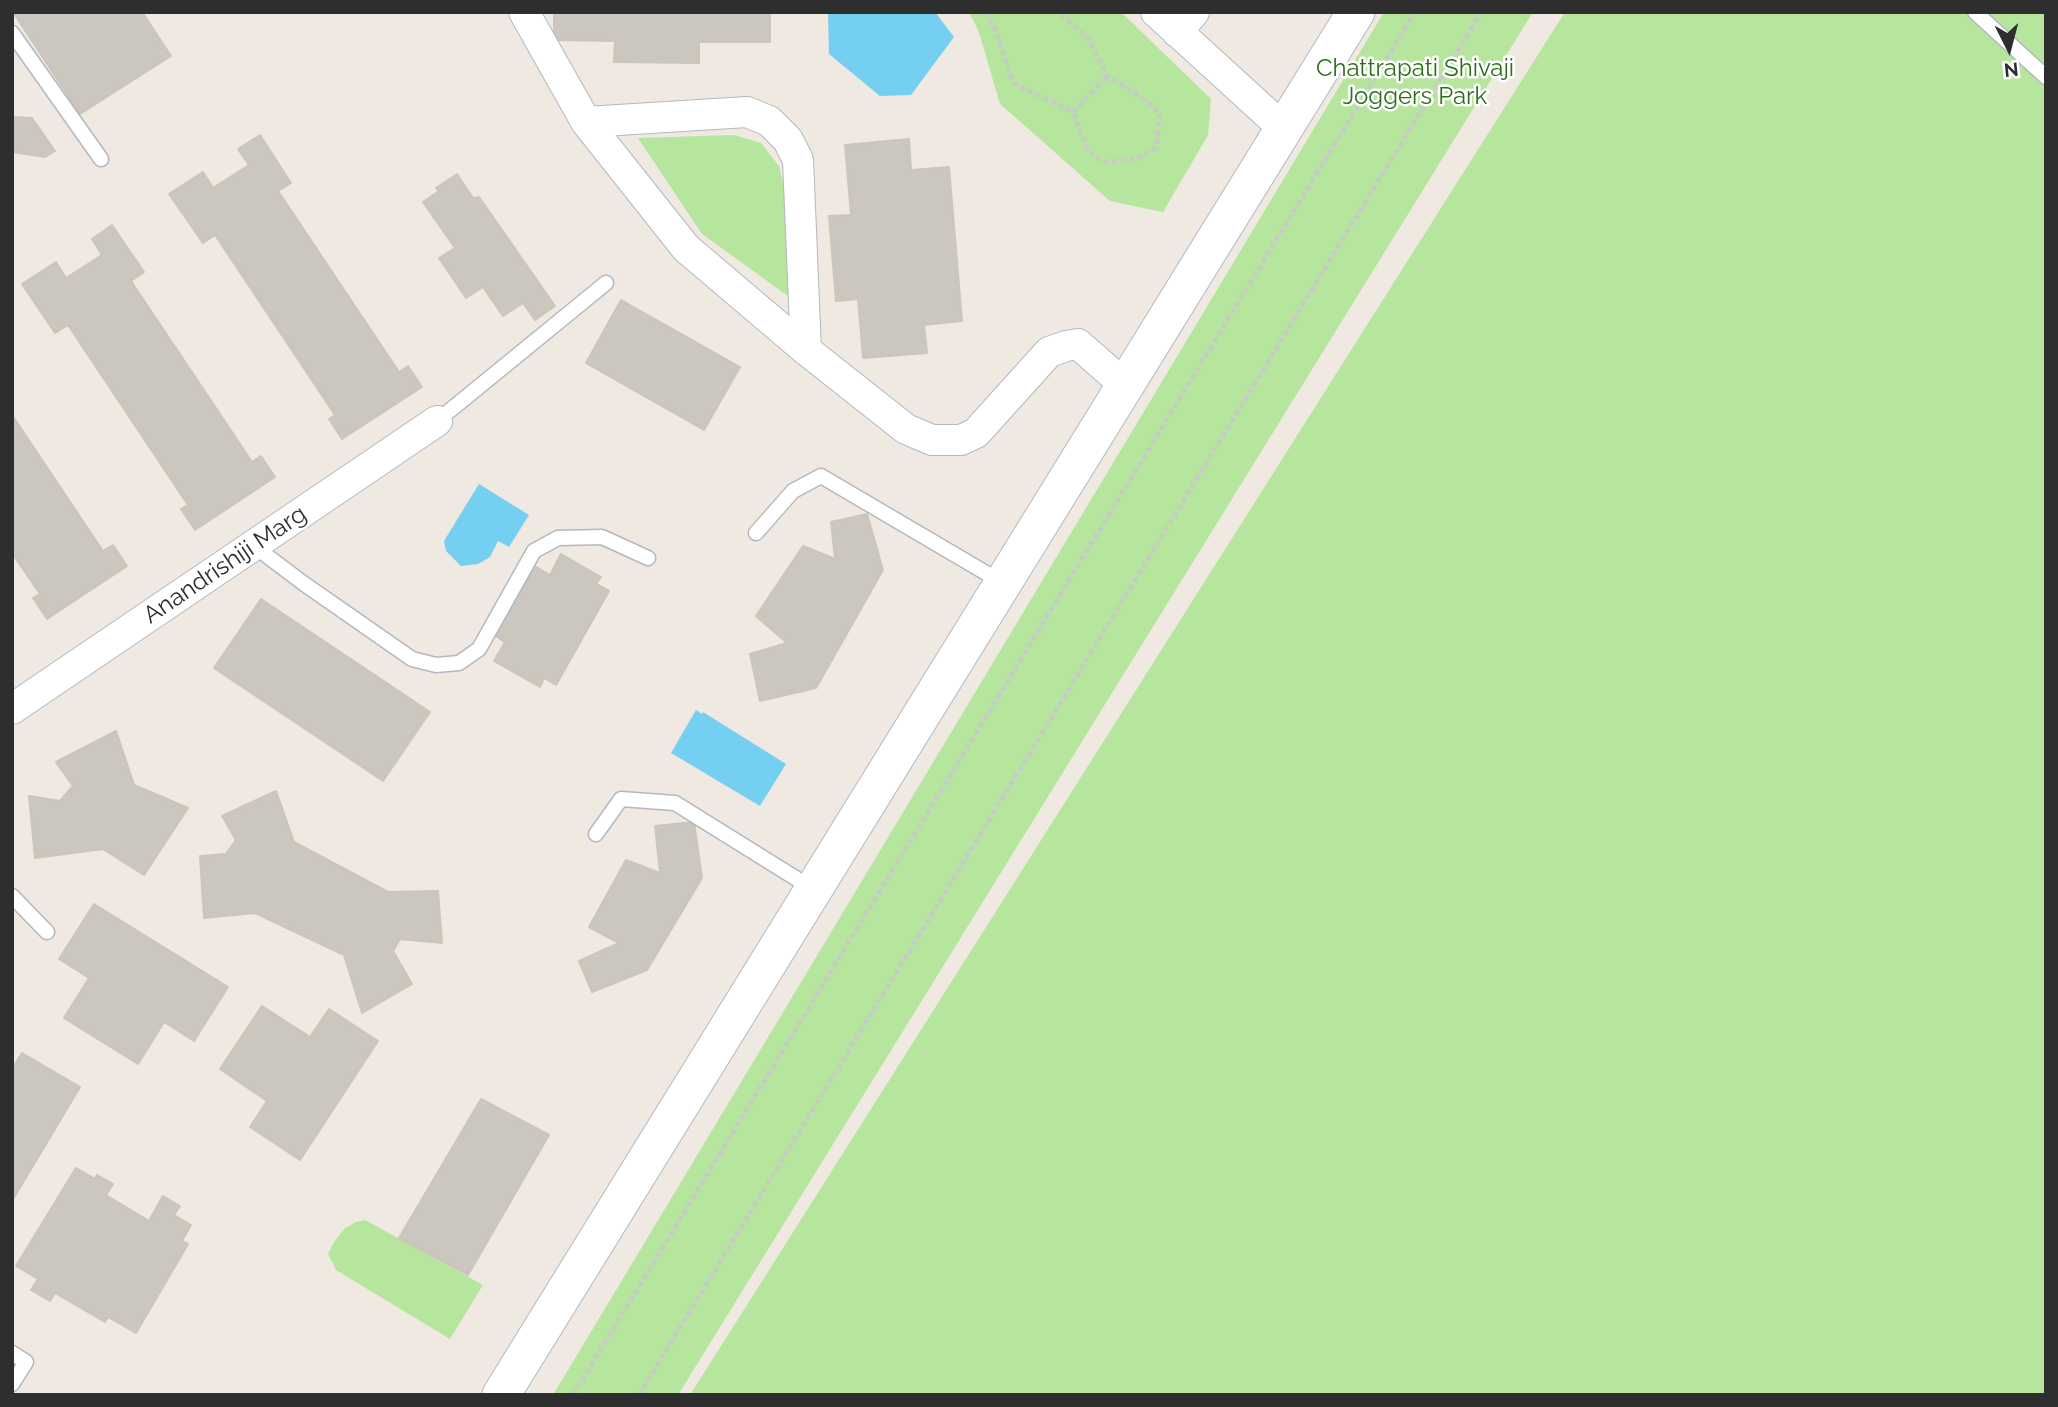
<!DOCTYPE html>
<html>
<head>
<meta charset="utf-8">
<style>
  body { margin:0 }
  #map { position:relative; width:2058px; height:1407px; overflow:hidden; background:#efe9e1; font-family:Raleway,sans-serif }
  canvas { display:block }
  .frame { position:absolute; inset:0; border:14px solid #2e2e2e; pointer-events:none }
  .north { position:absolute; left:1974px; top:14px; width:70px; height:70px; -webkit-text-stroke:5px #fff; paint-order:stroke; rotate:174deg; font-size:19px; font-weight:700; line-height:28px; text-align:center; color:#2e2e2e }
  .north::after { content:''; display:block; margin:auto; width:24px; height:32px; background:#2e2e2e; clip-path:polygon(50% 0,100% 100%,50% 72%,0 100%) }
</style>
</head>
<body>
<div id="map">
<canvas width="2058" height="1407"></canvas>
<div class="frame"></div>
<div class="north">N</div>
</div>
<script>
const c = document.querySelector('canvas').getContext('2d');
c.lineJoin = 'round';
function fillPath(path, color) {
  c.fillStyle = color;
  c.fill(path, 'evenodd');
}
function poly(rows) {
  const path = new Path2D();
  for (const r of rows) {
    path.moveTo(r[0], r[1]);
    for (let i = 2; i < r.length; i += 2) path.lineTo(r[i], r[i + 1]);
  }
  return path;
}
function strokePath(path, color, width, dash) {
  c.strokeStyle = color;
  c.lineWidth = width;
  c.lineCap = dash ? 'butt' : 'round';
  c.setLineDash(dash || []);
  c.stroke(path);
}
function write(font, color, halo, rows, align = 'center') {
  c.font = font + ' Raleway,sans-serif';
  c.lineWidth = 5;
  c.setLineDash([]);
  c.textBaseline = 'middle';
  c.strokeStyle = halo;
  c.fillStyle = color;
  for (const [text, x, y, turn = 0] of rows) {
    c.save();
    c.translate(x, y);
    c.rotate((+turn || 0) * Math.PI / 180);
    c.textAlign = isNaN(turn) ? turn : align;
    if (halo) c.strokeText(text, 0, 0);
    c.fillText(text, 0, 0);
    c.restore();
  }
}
const green = poly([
  [969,12,1121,12,1211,99,1208,135,1163,212,1110,201,1000,104,979,32],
  [1384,12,1533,12,678,1395,553,1395],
  [1565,12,2046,12,2046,1395,690,1395],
  [734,135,761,143,779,166,785,191,788,296,702,234,638,138],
  [365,1220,483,1285,450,1339,336,1270,328,1254,334,1242,345,1228,356,1222]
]);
const water = poly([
  [828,12,935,12,954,37,911,95,880,96,829,54],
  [479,484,529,515,509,547,498,541,490,557,478,564,461,566,446,551,444,541],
  [696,710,702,714,703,712,786,764,760,806,671,753]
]);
const building = poly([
  [13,12,142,12,171,56,80,114,13,12],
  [554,12,770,12,770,42,699,42,699,63,614,62,615,41,554,40,554,12],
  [12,117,32,118,55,151,45,157,12,152,12,117],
  [260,135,291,183,278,191,399,372,408,366,422,387,342,439,329,419,335,415,215,235,203,243,169,194,203,172,213,188,249,165,238,149,260,135],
  [909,139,911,170,949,167,962,321,924,325,927,353,863,358,858,299,836,301,829,216,851,215,845,145,909,139],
  [457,174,473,198,479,197,555,306,535,320,523,303,503,316,483,287,466,298,439,258,455,248,423,202,439,191,436,188,457,174],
  [112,225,144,272,131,281,252,462,261,456,275,477,195,530,181,509,188,505,68,325,55,333,22,284,56,262,66,278,102,255,92,239,112,225],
  [621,300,740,367,704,430,586,363,621,300],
  [12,415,103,551,113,545,127,566,47,619,33,598,40,594,12,553,12,415],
  [867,514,883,570,816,688,760,701,750,654,787,643,756,616,803,546,835,559,831,522,867,514],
  [561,554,601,577,596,584,609,591,556,685,544,678,540,687,494,661,505,642,491,633,531,564,550,575,561,554],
  [261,599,430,712,383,781,214,668,261,599],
  [116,731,134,785,188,808,144,875,103,849,35,858,29,796,60,801,73,786,56,762,116,731],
  [276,791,294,842,388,892,438,891,442,943,400,939,393,951,412,984,362,1013,344,955,255,913,204,918,200,856,226,854,236,840,222,816,276,791],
  [694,822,702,878,647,970,592,992,579,961,619,943,589,927,626,860,660,873,655,826,694,822],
  [94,904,228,987,194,1041,164,1022,138,1064,64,1018,89,978,59,959,94,904],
  [262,1006,310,1037,329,1009,378,1041,300,1160,250,1127,267,1101,220,1069,262,1006],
  [22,1053,80,1087,12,1201,12,1069,22,1053],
  [481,1099,549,1135,468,1275,399,1238,481,1099],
  [76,1168,95,1179,97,1175,113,1184,106,1195,149,1221,163,1196,180,1206,174,1215,191,1225,182,1241,188,1244,136,1333,108,1317,105,1322,55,1293,50,1301,31,1290,38,1279,16,1266,76,1168]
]);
const path = poly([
  [985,12,995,29,1013,83,1073,112,1087,148,1102,162,1136,159,1156,148,1160,113,1133,91,1107,77,1089,39,1059,12],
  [1073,112,1107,77],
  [573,1395,1415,12],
  [639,1395,1481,12]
]);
const service = poly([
  [1975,12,2046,77],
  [12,33,101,159],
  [437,421,606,283],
  [756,533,793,491,821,476,1003,583],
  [254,546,303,583,412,659,436,665,459,663,479,649,534,551,558,538,602,537,648,558],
  [596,834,621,799,675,803,813,889],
  [12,896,47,932],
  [12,1353,26,1362,12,1384]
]);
const minor = poly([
  [524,12,586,122,686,248,806,350,906,429,932,440,961,440,976,433,1049,352,1066,346,1078,344,1126,386],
  [1156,12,1283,128],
  [1177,32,1194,12],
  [586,122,747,112,769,121,788,140,798,160,806,350],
  [12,709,437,421]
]);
const tertiary = poly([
  [501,1395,1356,12]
]);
const parkNames = [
  ["Chattrapati Shivaji",1415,69],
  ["Joggers Park",1415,97]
];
const streetNames = [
  ["Anandrishiji Marg",225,565,-34]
];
fillPath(green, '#b6e59e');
fillPath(water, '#75cff0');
fillPath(building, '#cbc7bf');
strokePath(building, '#cbc5ba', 2);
strokePath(service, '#b4b7c1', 17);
strokePath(minor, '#b4b7c1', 32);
strokePath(tertiary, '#b4b7c1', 39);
strokePath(path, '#c9c9c9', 4.5, [5, 3.5]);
strokePath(service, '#fff', 14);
strokePath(minor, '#fff', 30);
strokePath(tertiary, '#fff', 37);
write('24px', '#2c6e1b', '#fff', parkNames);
write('24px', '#2e2e2e', '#fff', streetNames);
</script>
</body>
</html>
